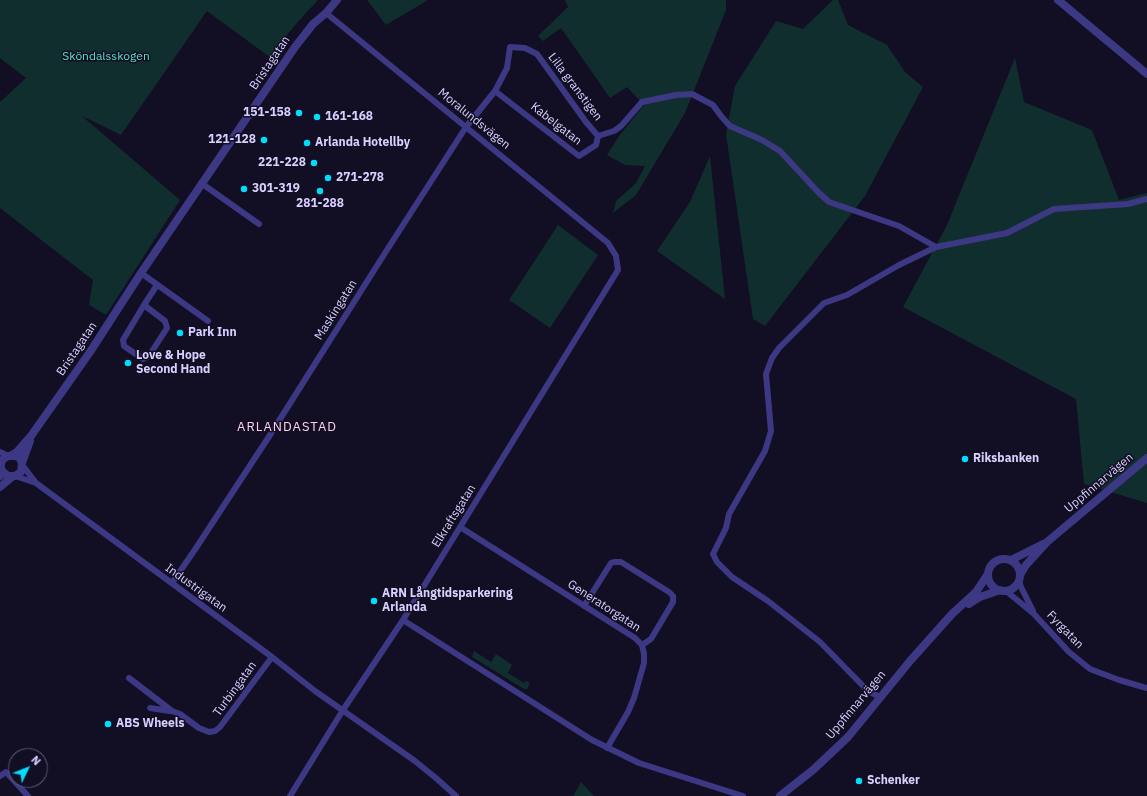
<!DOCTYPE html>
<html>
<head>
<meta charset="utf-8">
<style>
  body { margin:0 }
  #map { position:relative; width:1147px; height:796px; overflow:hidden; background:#120e24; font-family:"IBM Plex Sans",sans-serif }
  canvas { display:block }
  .north { position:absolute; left:8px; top:748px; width:40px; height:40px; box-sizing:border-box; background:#120e24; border:1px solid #615c7c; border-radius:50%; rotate:47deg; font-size:11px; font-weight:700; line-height:16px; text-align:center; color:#d8d1ff }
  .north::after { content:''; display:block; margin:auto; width:14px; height:18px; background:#00defc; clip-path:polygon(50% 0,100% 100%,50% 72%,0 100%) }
</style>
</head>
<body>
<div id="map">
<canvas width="1147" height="796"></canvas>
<div class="north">N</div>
</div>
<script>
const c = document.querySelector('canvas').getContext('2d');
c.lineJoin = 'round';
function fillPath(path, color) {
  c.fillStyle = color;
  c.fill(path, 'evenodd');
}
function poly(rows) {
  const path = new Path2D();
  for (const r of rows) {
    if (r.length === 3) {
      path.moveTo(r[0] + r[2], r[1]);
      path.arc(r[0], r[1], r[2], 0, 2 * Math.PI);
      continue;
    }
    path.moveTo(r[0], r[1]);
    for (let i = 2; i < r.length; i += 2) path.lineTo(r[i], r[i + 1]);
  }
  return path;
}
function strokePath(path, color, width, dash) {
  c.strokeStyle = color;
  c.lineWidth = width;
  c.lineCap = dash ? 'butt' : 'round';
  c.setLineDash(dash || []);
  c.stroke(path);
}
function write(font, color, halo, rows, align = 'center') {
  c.font = font + ' "IBM Plex Sans",sans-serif';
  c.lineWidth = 3;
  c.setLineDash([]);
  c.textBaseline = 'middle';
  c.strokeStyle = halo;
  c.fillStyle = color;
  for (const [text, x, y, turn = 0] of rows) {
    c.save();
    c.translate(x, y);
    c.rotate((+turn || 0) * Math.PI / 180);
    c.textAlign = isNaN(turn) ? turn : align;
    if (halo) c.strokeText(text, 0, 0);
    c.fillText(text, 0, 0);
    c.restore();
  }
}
const green = poly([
  [0,0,318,0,296,24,281,42,271,58,207,11,121,135,82,116,180,200,106,315,89,305,93,280,0,208,0,102,26,78,0,58],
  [367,0,428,0,386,25],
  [565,0,726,0,726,10,685,113,636,195,613,213,616,201,636,183,645,166,625,165,607,155,619,136,644,105,627,87,610,98,561,28,543,41,538,36,568,7],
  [833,0,838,0,848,25,887,45,905,72,923,87,865,196,765,326,753,319,726,134,735,86,776,21,803,29],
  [1015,58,1024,102,1092,130,1119,200,1147,193,1147,503,1084,484,1076,399,903,307,947,225],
  [710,156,725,299,657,251,690,202],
  [558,225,598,255,550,328,509,300],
  [474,651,491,662,496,654,512,665,508,673,524,683,526,681,530,683,527,689,524,689,472,657],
  [581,782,594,796,573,796]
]);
const minor = poly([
  [495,91,579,156,596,145,598,136],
  [598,136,614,131,621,126,642,102,676,95,692,94,713,105,721,116,730,126,762,140,780,151,819,193,829,202,899,226,936,247],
  [201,183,259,224],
  [141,273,208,321],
  [144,305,165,321,167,328,149,356,143,359,124,346,123,340,144,305,157,285],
  [0,452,8,456],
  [23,466,36,483,272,657,315,691,415,761,437,779,456,796],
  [15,476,36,483],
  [460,527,635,638,642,645,644,654,644,663,634,698,628,712,607,748],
  [1019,580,1021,587,1033,611],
  [172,583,196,548,270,435,385,253,466,127,495,91,507,68,510,47,525,48,537,54,586,122,598,136],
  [1005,590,1034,614,1069,652,1090,669,1119,680,1147,688],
  [584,606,611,563,614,562,621,562,669,592,673,596,673,602,651,639,642,645],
  [403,620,592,740,639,763,743,796],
  [129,678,172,711,180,714,199,728,209,732,215,731,220,727,272,657],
  [880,697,868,691,820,642,801,627,768,601,732,577,717,562,713,554,726,528,729,514,765,451,771,431,766,374,772,358,779,348,824,303,847,295,899,265,936,247,1007,233,1054,209,1128,204,1147,199],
  [150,708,170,711],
  [0,776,6,772,28,796],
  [290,796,343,710,403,620,618,270,616,256,608,243,326,13]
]);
const tertiary = poly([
  [1058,0,1147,74],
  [12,455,17,452,31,436,90,352,141,273,295,47,313,24,326,13,337,0],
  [22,463,30,441],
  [0,476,1,464,2,460,8,456,15,456,19,457,22,463,21,472,15,476,8,476,2,471,1,468],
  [0,487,12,477],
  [1004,575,16],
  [1011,560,1043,544],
  [1020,575,1026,565,1047,542,1147,458],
  [969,604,980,597,1000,590],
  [780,796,813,770,848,737,910,661,952,614,976,592,988,574]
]);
const markers = [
  [299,113,4,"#00defc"],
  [317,117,4,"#00defc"],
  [264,140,4,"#00defc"],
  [307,143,4,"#00defc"],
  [314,163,4,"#00defc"],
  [328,178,4,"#00defc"],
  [244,189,4,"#00defc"],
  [320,191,4,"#00defc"],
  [180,333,4,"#00defc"],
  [128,363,4,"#00defc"],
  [965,459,4,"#00defc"],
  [374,601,4,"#00defc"],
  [108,724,4,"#00defc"],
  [859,781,4,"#00defc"]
];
const parkNames = [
  ["Sköndalsskogen",106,57]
];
const streetNames = [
  ["Bristagatan",270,63,-56],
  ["Lilla granstigen",575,87,53],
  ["Moralundsvägen",474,119,39],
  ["Kabelgatan",556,124,38],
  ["Maskingatan",336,310,-58],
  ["Bristagatan",77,349,-56],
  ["Uppfinnarvägen",1099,483,-40],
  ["Elkraftsgatan",454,516,-58],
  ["Industrigatan",196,588,36],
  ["Generatorgatan",604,606,33],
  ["Fyrgatan",1065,630,46],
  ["Turbingatan",235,689,-54],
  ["Uppfinnarvägen",856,705,-50]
];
const poiNames = [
  ["151-158",291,113,"right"],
  ["161-168",325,117],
  ["121-128",256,140,"right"],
  ["Arlanda Hotellby",315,143],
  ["221-228",306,163,"right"],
  ["271-278",336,178],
  ["301-319",252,189],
  ["281-288",320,204,"center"],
  ["Park Inn",188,333],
  ["Love & Hope",136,356],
  ["Second Hand",136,370],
  ["Riksbanken",973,459],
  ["ARN Långtidsparkering",382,594],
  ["Arlanda",382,608],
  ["ABS Wheels",116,724],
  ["Schenker",867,781]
];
const neighbourhoodNames = [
  ["ARLANDASTAD",287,427]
];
fillPath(green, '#112e2e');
strokePath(minor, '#3d3884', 6);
strokePath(tertiary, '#3d3884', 8);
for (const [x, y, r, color] of markers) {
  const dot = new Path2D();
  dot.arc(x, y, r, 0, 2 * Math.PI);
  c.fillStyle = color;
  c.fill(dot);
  strokePath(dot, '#120e24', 1.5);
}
write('12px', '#5be1c3', '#120e24', parkNames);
write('12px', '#d8d1ff', '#120e24', streetNames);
write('bold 12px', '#d8d1ff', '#120e24', poiNames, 'left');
c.letterSpacing = '1px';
write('13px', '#ffd3ee', '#120e24', neighbourhoodNames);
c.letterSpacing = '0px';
</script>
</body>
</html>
